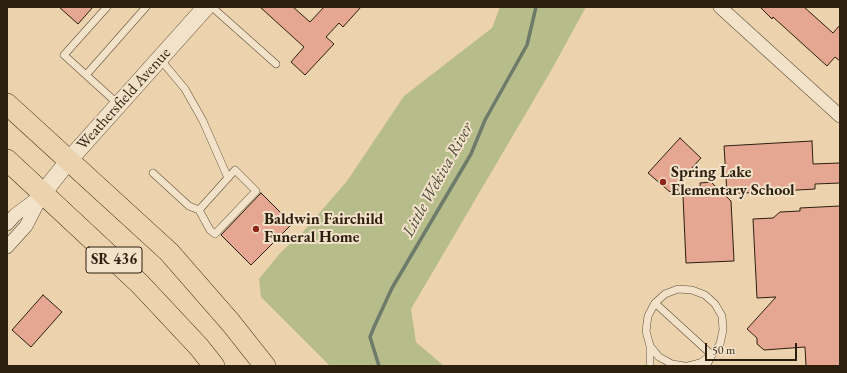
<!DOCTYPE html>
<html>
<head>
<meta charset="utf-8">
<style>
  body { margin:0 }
  #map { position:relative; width:847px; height:373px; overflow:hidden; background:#edd3ad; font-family:"EB Garamond",serif }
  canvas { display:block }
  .frame { position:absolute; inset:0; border:8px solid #2c1f0e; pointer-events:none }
  .scale { position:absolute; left:705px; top:343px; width:92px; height:18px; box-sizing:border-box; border:2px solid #2c1f0e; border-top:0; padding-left:5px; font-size:12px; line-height:14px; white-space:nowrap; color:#2c1f0e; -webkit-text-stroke:3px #f3e2ca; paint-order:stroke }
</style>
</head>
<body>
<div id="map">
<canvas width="847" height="373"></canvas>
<div class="frame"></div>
<div class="scale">50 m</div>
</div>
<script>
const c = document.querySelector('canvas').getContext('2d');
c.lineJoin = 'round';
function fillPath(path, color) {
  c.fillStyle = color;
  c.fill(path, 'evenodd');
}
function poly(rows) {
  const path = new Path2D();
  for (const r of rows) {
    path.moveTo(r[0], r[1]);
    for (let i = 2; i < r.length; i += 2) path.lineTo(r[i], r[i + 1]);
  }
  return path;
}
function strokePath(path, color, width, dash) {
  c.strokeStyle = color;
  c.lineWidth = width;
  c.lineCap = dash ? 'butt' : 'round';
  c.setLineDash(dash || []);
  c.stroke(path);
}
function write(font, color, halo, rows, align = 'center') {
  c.font = font + ' "EB Garamond",serif';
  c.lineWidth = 4;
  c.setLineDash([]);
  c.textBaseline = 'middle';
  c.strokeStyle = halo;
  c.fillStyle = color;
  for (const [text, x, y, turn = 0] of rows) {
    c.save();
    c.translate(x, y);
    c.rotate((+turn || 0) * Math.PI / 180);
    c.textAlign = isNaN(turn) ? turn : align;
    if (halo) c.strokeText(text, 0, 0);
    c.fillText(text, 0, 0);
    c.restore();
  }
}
const green = poly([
  [500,7,586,7,552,69,411,309,416,342,444,366,330,366,261,297,259,279,281,252,302,233,347,181,404,96,492,28]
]);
const stream = poly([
  [379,366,370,337,374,327,392,288,471,154,485,120,527,45,536,7]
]);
const building = poly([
  [59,7,93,7,78,24,59,7],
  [260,7,293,7,310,22,324,7,361,7,343,27,339,23,326,37,334,44,305,75,291,62,304,47,260,7],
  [760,7,804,7,833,33,840,25,840,61,835,57,827,66,773,17,772,19,760,7],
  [680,138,701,158,670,192,648,173,680,138],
  [812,141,813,164,840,163,840,183,815,184,815,189,727,194,724,146,812,141],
  [711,182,731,201,734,261,686,263,683,196,701,195,700,183,711,182],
  [261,193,292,224,251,265,221,235,261,193],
  [840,206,840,366,806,366,805,347,764,350,757,344,757,338,747,329,776,297,757,298,753,219,773,218,780,212,800,211,800,208,840,206],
  [43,295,62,312,31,347,12,330,43,295]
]);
const service = poly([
  [107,7,64,55,118,104],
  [212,7,276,64],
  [160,59,185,89,203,121,228,178],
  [86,75,146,7],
  [153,173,189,206,199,210,210,230,215,234,256,191,235,170,199,210],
  [655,303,712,355,706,366],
  [650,346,650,366],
  [684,366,672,364,659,357,650,346,646,331,648,316,655,303,665,294,678,289,692,290,705,295,715,304,722,316,723,330,720,344,712,355,700,363,688,366]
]);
const minor = poly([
  [720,7,840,116],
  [7,224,15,215,39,197],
  [7,247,26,226,43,193]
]);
const tertiary = poly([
  [43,193,69,160,206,7]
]);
const primary = poly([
  [7,104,169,252,231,323,265,366],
  [7,160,140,284,199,347,214,366]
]);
const markers = [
  [663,182,4,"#8f2418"],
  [256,229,4,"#8f2418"]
];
const shields = [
  [114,260,56]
];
const shieldNames = [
  ["SR 436",114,260]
];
const streetNames = [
  ["Weathersfield Avenue",124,99,-48]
];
const poiNames = [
  ["Spring Lake",671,173],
  ["Elementary School",671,191],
  ["Baldwin Fairchild",264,220],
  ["Funeral Home",264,238]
];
const waterNames = [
  ["Little Wekiva River",438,180,-61]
];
fillPath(green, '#b6bd8b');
strokePath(stream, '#6d7b6b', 3.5);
fillPath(building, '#e5a692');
strokePath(building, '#2c1f0e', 1);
strokePath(service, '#5c4c36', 8);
strokePath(minor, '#5c4c36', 14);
strokePath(tertiary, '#5c4c36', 18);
strokePath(primary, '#2c1f0e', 22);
strokePath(service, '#f3e2ca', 7);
strokePath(minor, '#f3e2ca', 13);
strokePath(tertiary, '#f3e2ca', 17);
strokePath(primary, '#edd3ad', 21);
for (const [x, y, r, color] of markers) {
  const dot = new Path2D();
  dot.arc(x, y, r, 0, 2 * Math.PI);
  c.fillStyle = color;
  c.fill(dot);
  strokePath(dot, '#f3e2ca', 1.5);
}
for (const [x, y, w] of shields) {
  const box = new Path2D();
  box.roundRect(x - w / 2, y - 13, w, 26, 3);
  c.fillStyle = '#f3e2ca';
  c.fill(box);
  strokePath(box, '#2c1f0e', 1);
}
write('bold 15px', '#2c1f0e', null, shieldNames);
write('16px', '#2c1f0e', '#f3e2ca', streetNames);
write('bold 16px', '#2c1f0e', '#f3e2ca', poiNames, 'left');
write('italic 17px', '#4d4d3c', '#f3e2ca', waterNames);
</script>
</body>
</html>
